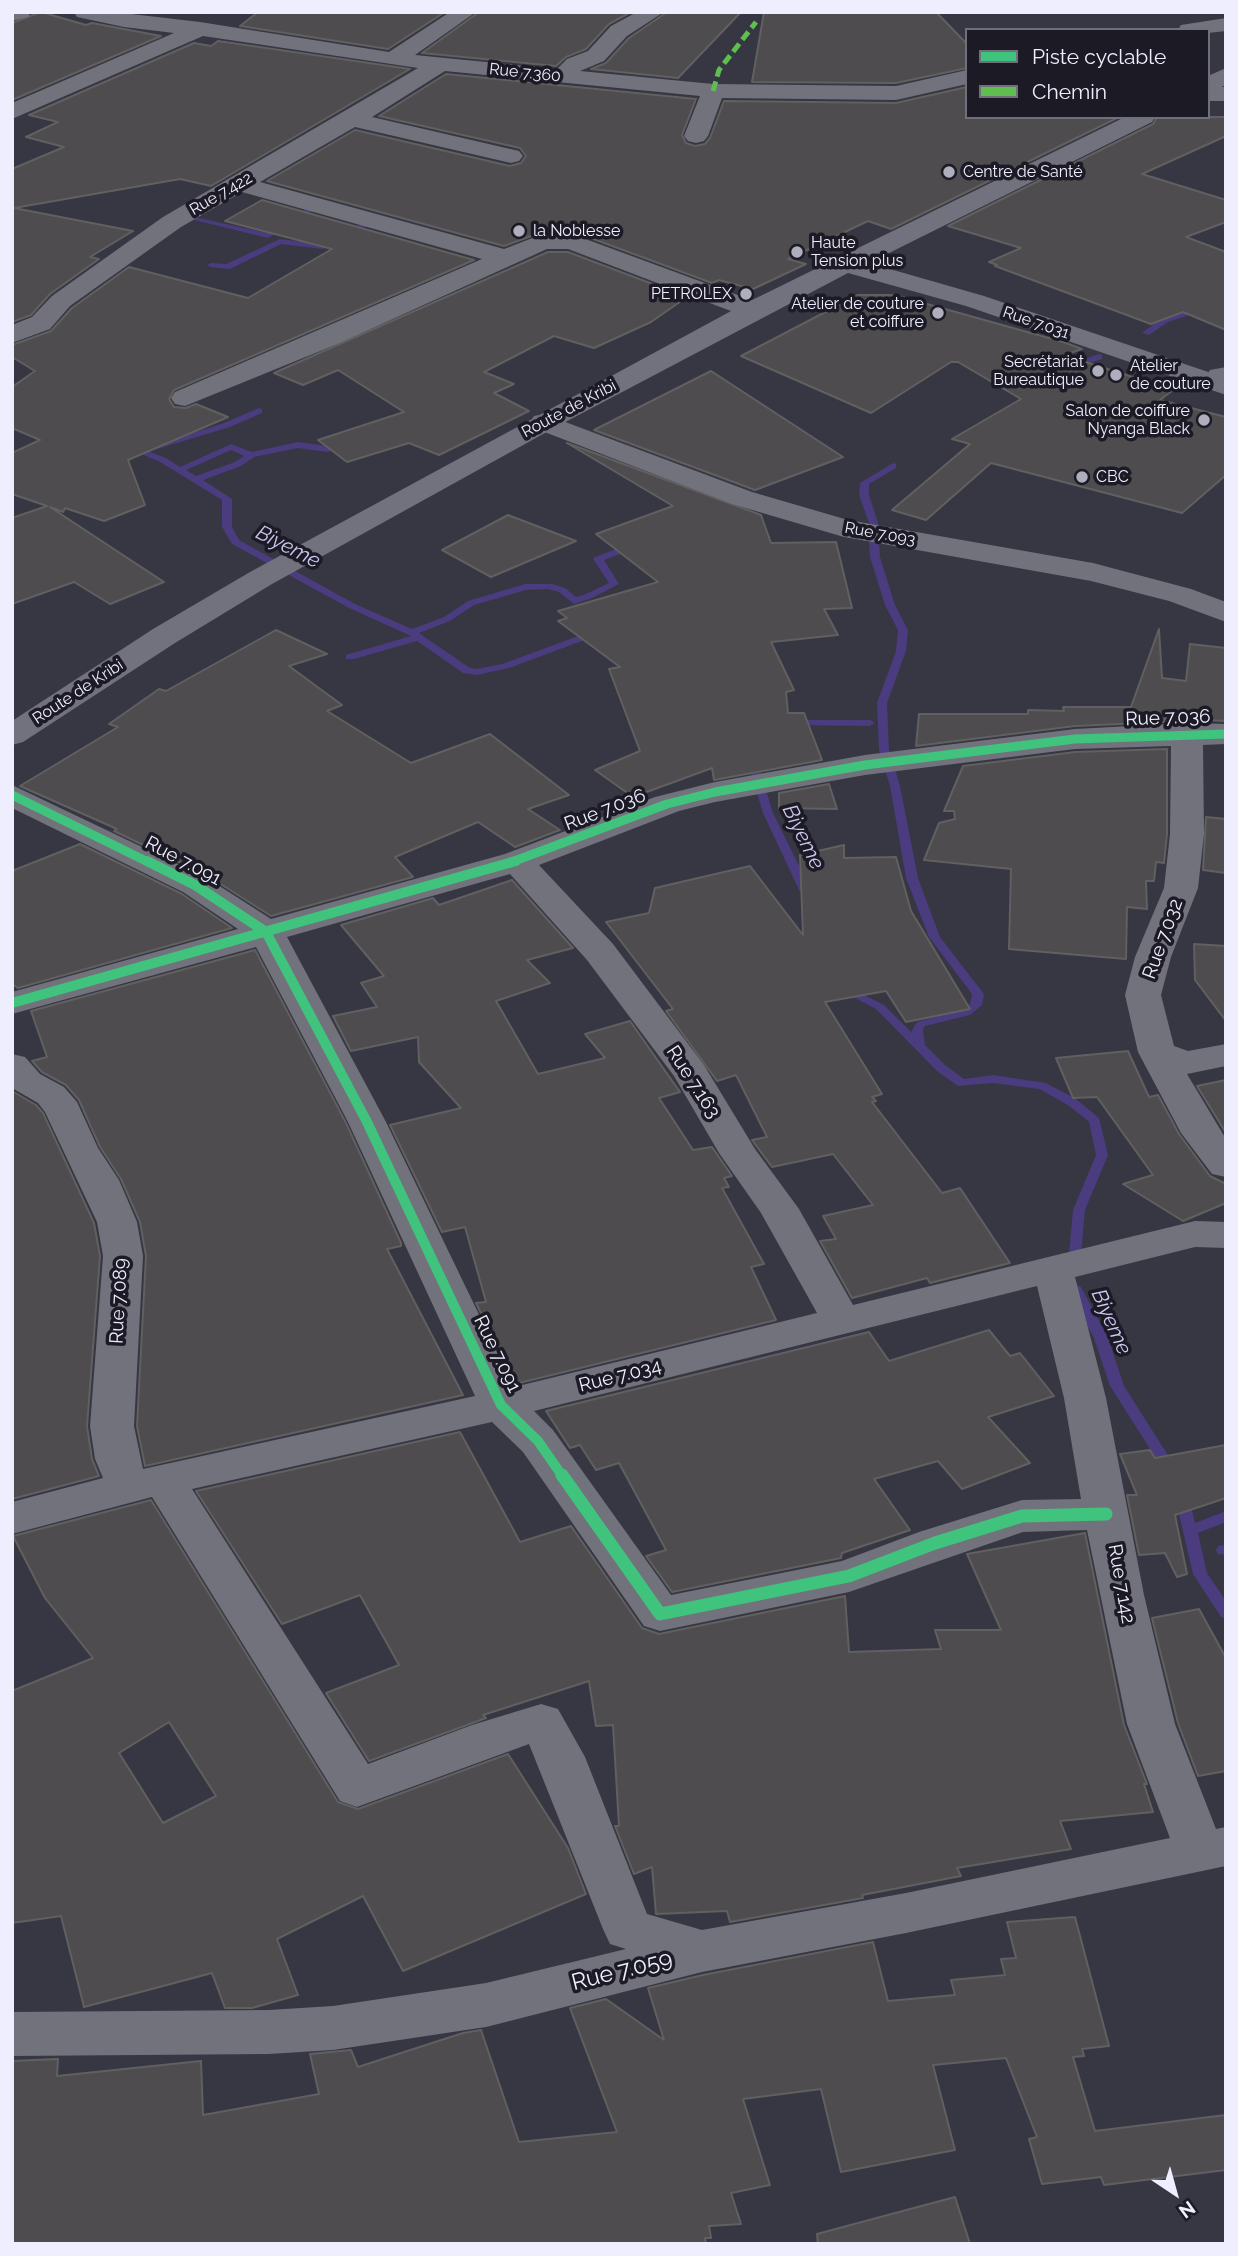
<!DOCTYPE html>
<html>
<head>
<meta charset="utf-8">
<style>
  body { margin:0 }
  #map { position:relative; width:1238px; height:2256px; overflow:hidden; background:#373643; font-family:Raleway,sans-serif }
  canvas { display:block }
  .frame { position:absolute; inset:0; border:14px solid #efeefe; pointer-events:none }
  .legend { position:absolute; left:965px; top:28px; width:245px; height:91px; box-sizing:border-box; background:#1b1a25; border:2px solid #706f7c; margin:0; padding:9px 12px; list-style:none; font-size:21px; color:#efeefe }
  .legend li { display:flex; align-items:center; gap:14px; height:35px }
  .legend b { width:35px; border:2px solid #706f7c }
  .north { position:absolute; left:1140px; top:2158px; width:70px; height:70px; -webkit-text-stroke:5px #1b1a25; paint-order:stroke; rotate:144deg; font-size:19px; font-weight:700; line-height:28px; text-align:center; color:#efeefe }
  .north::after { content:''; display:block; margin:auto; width:24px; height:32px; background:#efeefe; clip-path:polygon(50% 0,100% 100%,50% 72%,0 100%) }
</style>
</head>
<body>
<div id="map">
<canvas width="1238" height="2256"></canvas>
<div class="frame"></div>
<ul class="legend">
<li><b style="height:9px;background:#40c37c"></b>Piste cyclable</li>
<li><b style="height:9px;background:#5fbe4e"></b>Chemin</li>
</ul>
<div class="north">N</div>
</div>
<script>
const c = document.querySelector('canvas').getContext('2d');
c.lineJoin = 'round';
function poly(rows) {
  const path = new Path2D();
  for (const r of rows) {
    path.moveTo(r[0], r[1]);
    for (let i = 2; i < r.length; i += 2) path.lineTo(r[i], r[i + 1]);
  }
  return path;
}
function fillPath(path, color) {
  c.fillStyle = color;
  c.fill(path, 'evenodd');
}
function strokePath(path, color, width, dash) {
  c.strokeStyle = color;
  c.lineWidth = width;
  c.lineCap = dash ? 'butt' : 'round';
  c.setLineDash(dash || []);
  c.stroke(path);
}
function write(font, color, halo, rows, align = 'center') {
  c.font = font + ' Raleway,sans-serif';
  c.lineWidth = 7;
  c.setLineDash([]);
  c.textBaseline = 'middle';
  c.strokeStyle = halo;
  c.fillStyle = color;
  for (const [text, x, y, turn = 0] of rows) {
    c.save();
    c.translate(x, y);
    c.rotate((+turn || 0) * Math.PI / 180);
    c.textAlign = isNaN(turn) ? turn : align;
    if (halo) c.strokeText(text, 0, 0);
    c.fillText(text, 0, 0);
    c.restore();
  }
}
const stream = poly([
  [315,203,322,205,268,238,190,219,194,217,267,233,315,203],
  [372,218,379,220,323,249,281,244,230,269,211,267,207,265,211,263,226,264,280,239,319,244,372,218],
  [1199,307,1202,307,1202,311,1168,322,1149,335,1142,333,1162,318,1199,307],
  [1099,354,1102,355,1102,359,1069,369,1065,366,1099,354],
  [259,408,262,409,262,413,230,427,157,449,153,446,224,423,259,408],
  [345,441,349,444,348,446,327,452,298,448,254,457,241,466,203,480,232,499,232,527,239,540,355,604,412,629,444,617,468,601,525,584,552,584,565,588,576,597,586,594,609,583,593,559,595,557,630,544,636,544,636,548,604,560,619,584,592,598,574,604,559,592,548,589,526,590,474,605,450,621,419,633,470,668,477,669,502,664,592,631,598,631,598,635,509,668,477,675,463,673,417,641,354,659,346,659,346,655,411,636,349,608,232,544,222,527,222,500,160,462,127,448,134,446,166,458,180,467,231,444,252,452,298,442,327,446,345,441],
  [231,450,244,456,235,462,196,476,186,470,231,450],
  [893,463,896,464,896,468,869,484,869,495,879,526,877,528,871,528,859,495,860,483,893,463],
  [874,537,879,540,880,557,895,605,908,630,906,651,887,703,889,750,900,786,918,878,940,937,984,994,982,1005,970,1015,925,1026,923,1030,925,1045,945,1065,964,1079,993,1075,1046,1083,1076,1099,1099,1118,1108,1155,1085,1210,1080,1265,1079,1268,1069,1268,1068,1265,1073,1210,1096,1155,1089,1122,1068,1105,1039,1089,993,1083,958,1086,937,1071,876,1009,838,989,844,986,848,987,884,1005,911,1032,917,1022,962,1010,970,1004,972,994,929,937,906,878,890,786,879,750,877,703,896,651,898,630,885,605,870,557,869,540,874,537],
  [793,720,870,720,875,723,870,726,789,725,789,721,793,720],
  [751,754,756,757,773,813,812,892,810,894,806,895,800,892,763,813,746,757,751,754],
  [1074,1283,1081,1287,1108,1338,1124,1386,1178,1471,1176,1474,1166,1474,1110,1386,1094,1338,1067,1287,1074,1283],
  [1182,1492,1187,1493,1189,1497,1195,1523,1226,1511,1226,1522,1198,1533,1207,1573,1226,1601,1226,1618,1221,1617,1193,1574,1175,1497,1177,1493,1182,1492],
  [1223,1545,1226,1545,1226,1555,1218,1554,1216,1550,1218,1546,1223,1545]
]);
const building = poly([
  [41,12,86,25,92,23,161,36,12,100,12,23,41,12],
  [258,12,445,12,388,49,240,26,258,12],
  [479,12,631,12,609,24,586,49,566,57,556,66,422,53,479,12],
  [667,12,741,12,678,78,591,69,606,63,629,38,667,12],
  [764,12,936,12,967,44,967,68,896,83,752,82,764,12],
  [218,41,410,69,211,186,180,179,14,208,133,231,90,257,99,259,50,294,31,315,12,322,12,169,64,147,26,137,58,122,29,115,194,43,211,46,218,41],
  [446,74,696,99,682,135,686,143,695,146,705,144,710,138,724,101,896,103,967,87,967,117,1119,117,891,229,868,221,788,259,806,264,753,289,719,280,712,283,580,234,542,232,504,246,267,181,355,130,510,166,521,163,526,156,520,148,379,116,446,74],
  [1157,117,1226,117,1226,136,1142,174,1226,200,1226,222,1186,237,1226,252,1226,330,1183,312,1151,324,995,266,997,265,989,262,1021,248,948,226,1153,124,1157,117],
  [262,200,474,260,174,390,169,399,174,407,186,408,196,404,228,417,128,460,145,505,104,521,65,508,63,512,50,507,164,582,110,604,74,582,12,604,12,518,47,506,12,494,12,453,40,440,12,428,12,387,35,371,12,357,12,345,51,331,72,308,129,267,248,298,332,249,225,221,262,200],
  [548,252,568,252,687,297,651,322,594,348,554,336,484,372,514,384,494,393,529,411,439,455,409,443,347,462,318,440,404,412,338,370,303,385,274,373,548,252],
  [858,295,895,295,1063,342,1082,349,1064,355,1173,390,1160,400,1226,417,1226,475,1182,513,991,463,926,520,892,510,970,444,952,439,1021,399,958,362,951,362,871,413,741,356,858,295],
  [711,371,843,457,755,490,594,430,711,371],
  [567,443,761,515,771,543,836,542,852,608,824,609,838,635,771,642,794,690,786,692,788,713,804,713,822,760,714,780,712,768,633,797,595,770,640,751,609,669,620,667,558,621,567,618,558,611,658,582,596,534,673,506,567,443],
  [508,515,576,541,491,577,442,550,508,515],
  [1159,629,1162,678,1186,681,1190,644,1226,648,1226,721,1165,718,1165,722,1075,726,916,746,919,714,1028,714,1028,710,1064,711,1063,707,1131,707,1159,629],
  [276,630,327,654,289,666,342,705,327,711,411,763,490,734,569,795,528,809,560,830,515,847,478,822,395,857,413,877,271,916,208,876,114,831,117,829,20,786,118,727,109,724,159,689,166,691,276,630],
  [1167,749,1167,834,1164,863,1156,862,1154,881,1146,881,1147,909,1127,907,1126,959,1009,949,1011,869,924,860,939,823,955,819,954,811,944,811,963,766,1075,752,1167,749],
  [829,784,837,809,779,808,779,793,829,784],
  [1206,817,1226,819,1226,873,1203,870,1206,817],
  [80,844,182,894,232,928,18,988,12,984,12,871,80,844],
  [844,845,844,858,896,857,911,911,970,1009,906,1022,886,991,825,1002,882,1094,872,1097,876,1101,872,1102,942,1193,960,1188,1010,1263,930,1283,927,1278,852,1298,820,1241,836,1239,823,1216,873,1205,833,1154,772,1167,752,1140,767,1137,736,1075,717,1081,666,1011,673,1009,606,922,649,913,655,888,750,866,803,935,800,855,844,845],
  [512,880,573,948,527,960,550,983,496,1001,538,1074,605,1058,585,1034,630,1021,680,1092,659,1098,693,1150,712,1147,732,1176,724,1178,729,1187,722,1188,764,1264,751,1267,776,1320,515,1384,476,1303,486,1302,465,1227,442,1232,390,1125,461,1108,419,1062,418,1037,351,1051,333,1016,377,1007,361,983,384,976,341,925,433,898,439,905,512,880],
  [1194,944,1226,946,1226,1021,1195,980,1194,944],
  [255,950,346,1123,401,1243,401,1246,387,1249,463,1395,145,1466,137,1426,146,1256,140,1222,121,1179,100,1147,79,1100,66,1085,42,1072,32,1061,47,1057,31,1011,255,950],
  [1128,1051,1149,1097,1158,1095,1179,1134,1210,1176,1226,1184,1226,1203,1183,1221,1123,1184,1153,1175,1097,1097,1073,1098,1056,1058,1128,1051],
  [1226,1080,1226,1133,1197,1086,1226,1080],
  [12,1091,36,1105,43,1113,94,1223,100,1256,87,1426,92,1459,99,1476,12,1499,12,1091],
  [989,1330,1010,1356,1020,1353,1054,1396,988,1417,1030,1463,962,1489,938,1461,874,1479,910,1530,842,1553,841,1558,672,1592,646,1556,666,1550,619,1463,596,1470,580,1445,570,1448,546,1411,869,1332,889,1361,989,1330],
  [460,1432,520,1542,571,1526,642,1628,659,1634,845,1596,849,1652,941,1649,935,1630,1001,1630,967,1554,1085,1533,1124,1725,1147,1784,1144,1784,1153,1812,1060,1821,1071,1849,957,1868,961,1876,862,1895,863,1898,730,1922,727,1911,656,1914,652,1867,634,1874,615,1826,619,1826,613,1725,596,1726,589,1681,483,1715,486,1718,369,1761,326,1693,399,1665,360,1595,282,1624,196,1491,460,1432],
  [1226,1445,1226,1498,1175,1515,1187,1574,1177,1577,1165,1553,1139,1555,1127,1495,1137,1495,1120,1454,1150,1450,1155,1458,1226,1445],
  [151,1500,338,1802,358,1809,508,1754,568,1848,586,1894,403,1971,363,1896,277,1939,298,1995,252,2008,225,2008,212,1973,84,2007,61,1916,12,1923,12,1691,93,1658,45,1598,13,1536,151,1500],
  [169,1722,216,1796,163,1823,119,1753,169,1722],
  [1199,1609,1226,1658,1226,1771,1198,1776,1178,1723,1152,1618,1199,1609],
  [1075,1917,1109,2046,1082,2049,1084,2056,1073,2057,1095,2131,1226,2115,1226,2170,1104,2185,1101,2177,1042,2184,1029,2139,1037,2137,1006,2058,933,2065,955,2150,841,2172,821,2089,743,2099,770,2185,731,2193,741,2224,709,2226,711,2238,705,2238,706,2244,12,2244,12,2061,58,2059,57,2076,201,2061,203,2115,319,2094,310,2054,351,2050,358,2067,463,2033,481,2030,519,2142,617,2132,570,2008,606,1999,664,2040,648,1988,703,1975,873,1942,888,2001,955,1995,951,1980,1005,1975,1001,1959,1016,1958,1007,1922,1075,1917],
  [955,2197,970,2244,818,2244,817,2234,955,2197]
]);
const minor = poly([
  [12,12,31,12,28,17,12,21,12,12],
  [74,12,114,12,200,22,389,52,450,12,476,12,415,55,557,69,567,59,588,51,611,26,637,12,664,12,627,36,604,61,580,71,713,84,896,86,967,70,967,84,896,100,722,98,708,136,704,141,696,143,688,141,684,136,700,96,445,71,372,117,519,151,523,156,519,161,511,163,355,127,260,182,504,249,543,234,580,237,762,304,766,310,762,316,744,316,568,249,547,249,340,343,185,406,175,404,171,398,175,392,482,259,242,192,181,227,70,306,50,329,12,343,12,325,32,317,52,296,163,217,418,68,203,36,12,119,12,103,174,33,124,27,77,17,74,12],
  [1226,18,1226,31,1208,33,1208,30,1178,30,1181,25,1226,18],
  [1208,87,1226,87,1226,101,1208,101,1208,87],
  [1226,367,1226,383,1210,382,1206,376,1210,370,1226,367],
  [544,414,752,492,848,520,1093,563,1191,589,1226,602,1226,622,1169,601,1091,581,844,537,732,504,534,428,530,422,534,416,544,414],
  [1187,723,1226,724,1226,744,1203,745,1204,834,1198,888,1171,957,1161,995,1174,1046,1188,1051,1226,1044,1226,1066,1187,1074,1226,1139,1226,1177,1212,1174,1181,1133,1138,1052,1125,995,1135,957,1164,888,1170,834,1171,746,1075,749,865,775,715,802,679,811,539,865,613,944,704,1065,755,1149,799,1209,853,1305,1195,1221,1226,1222,1226,1248,1195,1247,1075,1277,1106,1398,1144,1595,1175,1724,1216,1829,1226,1827,1226,1866,906,1933,702,1972,486,2027,333,2050,269,2054,12,2056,12,2012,269,2010,333,2006,486,1983,626,1949,610,1944,603,1929,529,1744,357,1807,340,1801,152,1497,12,1534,12,1502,103,1478,95,1459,90,1426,103,1256,97,1222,45,1112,38,1103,12,1088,12,1054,25,1057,40,1074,64,1087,77,1102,98,1148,119,1180,137,1222,143,1256,134,1426,143,1469,475,1396,348,1122,256,947,12,1014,12,992,238,929,183,892,12,808,12,785,207,878,271,919,505,854,655,797,715,782,865,755,1075,729,1187,723],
  [510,874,587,960,674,1076,719,1153,761,1213,817,1313,514,1387,386,1122,287,937,510,874],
  [1037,1286,1064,1398,1081,1499,1022,1500,919,1532,842,1561,671,1595,553,1430,534,1411,1037,1286],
  [492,1422,523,1452,644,1626,660,1631,849,1592,1023,1532,1087,1530,1127,1724,1170,1838,906,1893,702,1930,647,1914,585,1757,558,1709,541,1704,472,1725,368,1764,192,1489,492,1422]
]);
const major = poly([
  [1226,68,1226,85,1208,93,1208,76,1226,68],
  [1125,117,1155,117,1152,122,869,263,984,296,1226,378,1226,395,966,306,848,273,554,428,272,584,175,643,23,742,12,745,12,721,153,629,250,572,744,304,1125,117]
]);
const quiet = poly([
  [713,91,719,70,756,22]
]);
const cyclewayFar2 = poly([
  [12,795,150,863],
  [509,863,667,804,715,792,865,765,1075,739,1226,734]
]);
const cyclewayFar1 = poly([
  [147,861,195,885,266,932,367,1122,501,1405,538,1441,563,1477],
  [12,1003,516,861]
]);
const cycleway = poly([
  [562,1475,660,1614,849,1576,935,1543,1022,1516,1106,1514]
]);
const markers = [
  [949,172,7,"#afaebd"],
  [519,231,7,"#afaebd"],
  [797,252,7,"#afaebd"],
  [746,294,7,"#afaebd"],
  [938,313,7,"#afaebd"],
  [1098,371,7,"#afaebd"],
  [1116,375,7,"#afaebd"],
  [1204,420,7,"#afaebd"],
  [1082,477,7,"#afaebd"]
];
const farStreetnames = [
  ["Rue 7.360",525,73,6],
  ["Rue 7.422",221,194,-30],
  ["Rue 7.031",1036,323,19],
  ["Route de Kribi",569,409,-28],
  ["Rue 7.093",880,534,10],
  ["Route de Kribi",78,692,-33]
];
const farPoinames = [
  ["Centre de Santé",963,172],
  ["la Noblesse",533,231],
  ["Haute",811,243],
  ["Tension plus",811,261],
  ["PETROLEX",732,294,"right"],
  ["Atelier de couture",924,304,"right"],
  ["et coiffure",924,322,"right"],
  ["Secrétariat",1084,362,"right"],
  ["Bureautique",1084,380,"right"],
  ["Atelier",1130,366],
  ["de couture",1130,384],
  ["Salon de coiffure",1190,411,"right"],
  ["Nyanga Black",1190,429,"right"],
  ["CBC",1096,477]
];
const streetNames = [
  ["Rue 7.036",1168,718,-2],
  ["Rue 7.036",605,810,-21],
  ["Rue 7.091",183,861,28],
  ["Rue 7.032",1163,939,-70],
  ["Rue 7.163",693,1082,57],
  ["Rue 7.089",119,1301,-87],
  ["Rue 7.091",497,1354,64],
  ["Rue 7.034",620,1376,-14],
  ["Rue 7.142",1121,1584,80]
];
const waterNames = [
  ["Biyeme",288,547,27],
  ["Biyeme",803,837,64],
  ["Biyeme",1111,1322,66]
];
const nearStreetnames = [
  ["Rue 7.059",622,1971,-14]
];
fillPath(stream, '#4a3c7e');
fillPath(building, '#4e4c4e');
strokePath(building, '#606060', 2);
fillPath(minor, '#72727d');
fillPath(major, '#72717e');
strokePath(quiet, '#5fbe4e', 5, [10, 5]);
strokePath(cyclewayFar2, '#40c37c', 9);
strokePath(cyclewayFar1, '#40c37c', 10);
strokePath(cycleway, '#40c37c', 13);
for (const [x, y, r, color] of markers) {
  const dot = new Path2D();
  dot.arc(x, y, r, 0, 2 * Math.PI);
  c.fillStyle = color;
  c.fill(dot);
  strokePath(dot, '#1b1a25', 2.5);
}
write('16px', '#efeefe', '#1b1a25', farStreetnames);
write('16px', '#efeefe', '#1b1a25', farPoinames, 'left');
write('19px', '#efeefe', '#1b1a25', streetNames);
write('italic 21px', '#cbc7f0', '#1b1a25', waterNames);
write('23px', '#efeefe', '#1b1a25', nearStreetnames);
</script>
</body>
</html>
